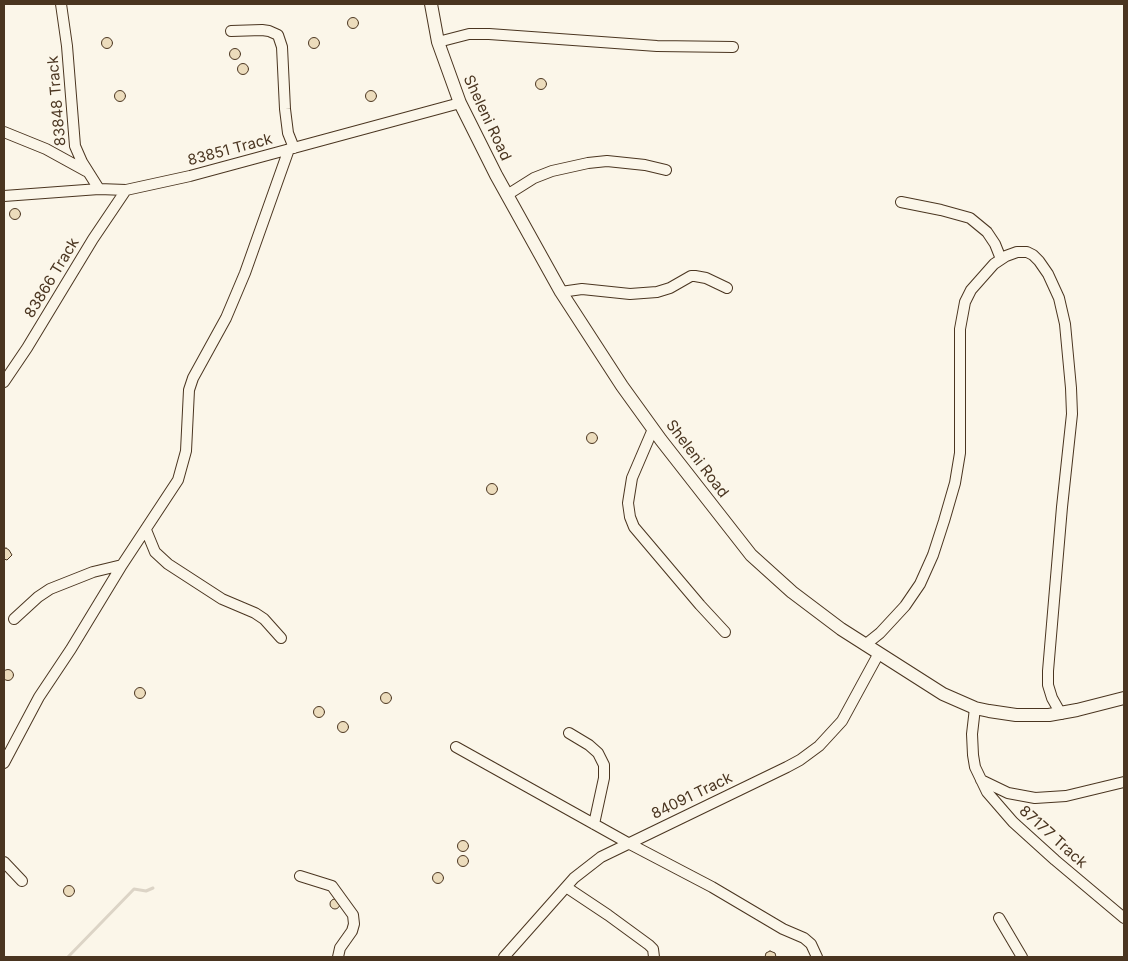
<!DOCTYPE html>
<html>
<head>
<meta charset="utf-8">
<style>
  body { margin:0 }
  #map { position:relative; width:1128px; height:961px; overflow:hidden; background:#fbf6e9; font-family:Inter,sans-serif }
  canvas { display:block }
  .frame { position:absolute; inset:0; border:5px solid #4a3520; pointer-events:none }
</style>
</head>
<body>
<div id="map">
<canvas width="1128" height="961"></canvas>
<div class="frame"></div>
</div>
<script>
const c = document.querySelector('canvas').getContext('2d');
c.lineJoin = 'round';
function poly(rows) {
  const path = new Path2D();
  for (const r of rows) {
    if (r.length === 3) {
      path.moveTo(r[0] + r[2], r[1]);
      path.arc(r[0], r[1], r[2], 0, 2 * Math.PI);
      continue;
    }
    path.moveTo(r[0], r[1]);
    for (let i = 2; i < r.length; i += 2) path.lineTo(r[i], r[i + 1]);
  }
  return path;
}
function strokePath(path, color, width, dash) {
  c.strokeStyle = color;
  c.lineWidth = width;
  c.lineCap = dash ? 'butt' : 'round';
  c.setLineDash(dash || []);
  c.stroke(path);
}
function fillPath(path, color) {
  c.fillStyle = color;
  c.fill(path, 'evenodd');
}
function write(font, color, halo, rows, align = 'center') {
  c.font = font + ' Inter,sans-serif';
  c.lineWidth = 4;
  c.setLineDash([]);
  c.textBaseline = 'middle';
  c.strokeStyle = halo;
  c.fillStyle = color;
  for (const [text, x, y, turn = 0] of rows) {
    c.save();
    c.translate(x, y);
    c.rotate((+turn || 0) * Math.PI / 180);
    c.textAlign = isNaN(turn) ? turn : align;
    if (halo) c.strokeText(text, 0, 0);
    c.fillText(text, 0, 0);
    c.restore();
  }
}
const stream = poly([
  [68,957,134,889,146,891,153,888]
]);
const building = poly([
  [353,23,5.5],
  [314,43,5.5],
  [107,43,5.5],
  [235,54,5.5],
  [243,69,5.5],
  [541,84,5.5],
  [120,96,5.5],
  [371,96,5.5],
  [15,214,5.5],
  [592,438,5.5],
  [492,489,5.5],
  [6,548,9,550,12,555,7,560,4,559,4,549,6,548],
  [8,675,5.5],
  [140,693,5.5],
  [386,698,5.5],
  [319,712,5.5],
  [343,727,5.5],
  [463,846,5.5],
  [463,861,5.5],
  [438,878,5.5],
  [69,891,5.5],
  [335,904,5],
  [770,951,775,953,776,957,765,957,766,953,770,951]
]);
const minor = poly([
  [61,4,67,46,75,146,82,162,99,189],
  [231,31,262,30,269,31,278,35,282,47,285,109,288,133,294,148],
  [438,42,469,34,489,34,657,46,733,47],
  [4,132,46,149,86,171],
  [507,195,534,178,552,171,588,163,607,161,645,165,666,170],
  [4,196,99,189,126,190,190,176,460,103],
  [901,202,941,210,970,218,987,232,995,244,1001,259],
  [561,292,582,289,630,294,657,292,670,288,691,276,695,276,706,278,727,288],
  [4,382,27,348,93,239,126,190],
  [653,429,632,478,628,503,630,517,634,527,700,605,725,632],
  [146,530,155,552,168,564,222,599,255,613,264,619,281,638],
  [14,619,38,597,50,589,93,572,122,565],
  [865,645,880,633,905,606,920,584,933,555,944,521,955,483,960,453,960,329,965,302,971,290,994,264,1006,256,1017,252,1027,252,1033,255,1039,261,1048,274,1059,298,1065,324,1071,388,1072,414,1062,507,1048,671,1048,685,1052,698,1061,714],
  [975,708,972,734,973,755,975,767,987,792,1013,822,1055,860,1124,918],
  [569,733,589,745,598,753,604,765,604,778,594,824],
  [456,747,628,843,712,887,783,929,804,938,811,944,817,957],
  [4,763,39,697,71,649,122,565,178,480,186,451,189,390,193,378,226,318,245,273,289,149],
  [981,780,1008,793,1035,798,1066,796,1124,782],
  [4,862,22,881],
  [300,876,332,886,353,915,354,924,352,931,340,948,338,957],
  [566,887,608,915,649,945,653,949,654,957],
  [999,918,1022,957],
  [504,957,574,878,601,857,787,767,800,760,819,746,842,721,879,653]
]);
const tertiary = poly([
  [431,4,438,42,460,103,496,175,561,292,622,386,661,440,751,555,792,592,841,629,943,694,975,708,989,711,1016,715,1049,715,1077,710,1124,698]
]);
const streetNames = [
  ["83848 Track",57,101,-95],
  ["Sheleni Road",487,118,65],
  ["83851 Track",230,150,-15],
  ["83866 Track",52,278,-59],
  ["Sheleni Road",697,459,53],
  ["84091 Track",692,796,-26],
  ["87177 Track",1053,837,42]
];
strokePath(stream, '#dcd4c6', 3);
fillPath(building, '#ecdcbc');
strokePath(building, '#4a3520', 1);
strokePath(minor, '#4a3520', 12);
strokePath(tertiary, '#4a3520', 14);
strokePath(minor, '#fbf6e9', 10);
strokePath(tertiary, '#fbf6e9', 12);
write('15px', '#4a3520', '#fbf6e9', streetNames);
</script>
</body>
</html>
